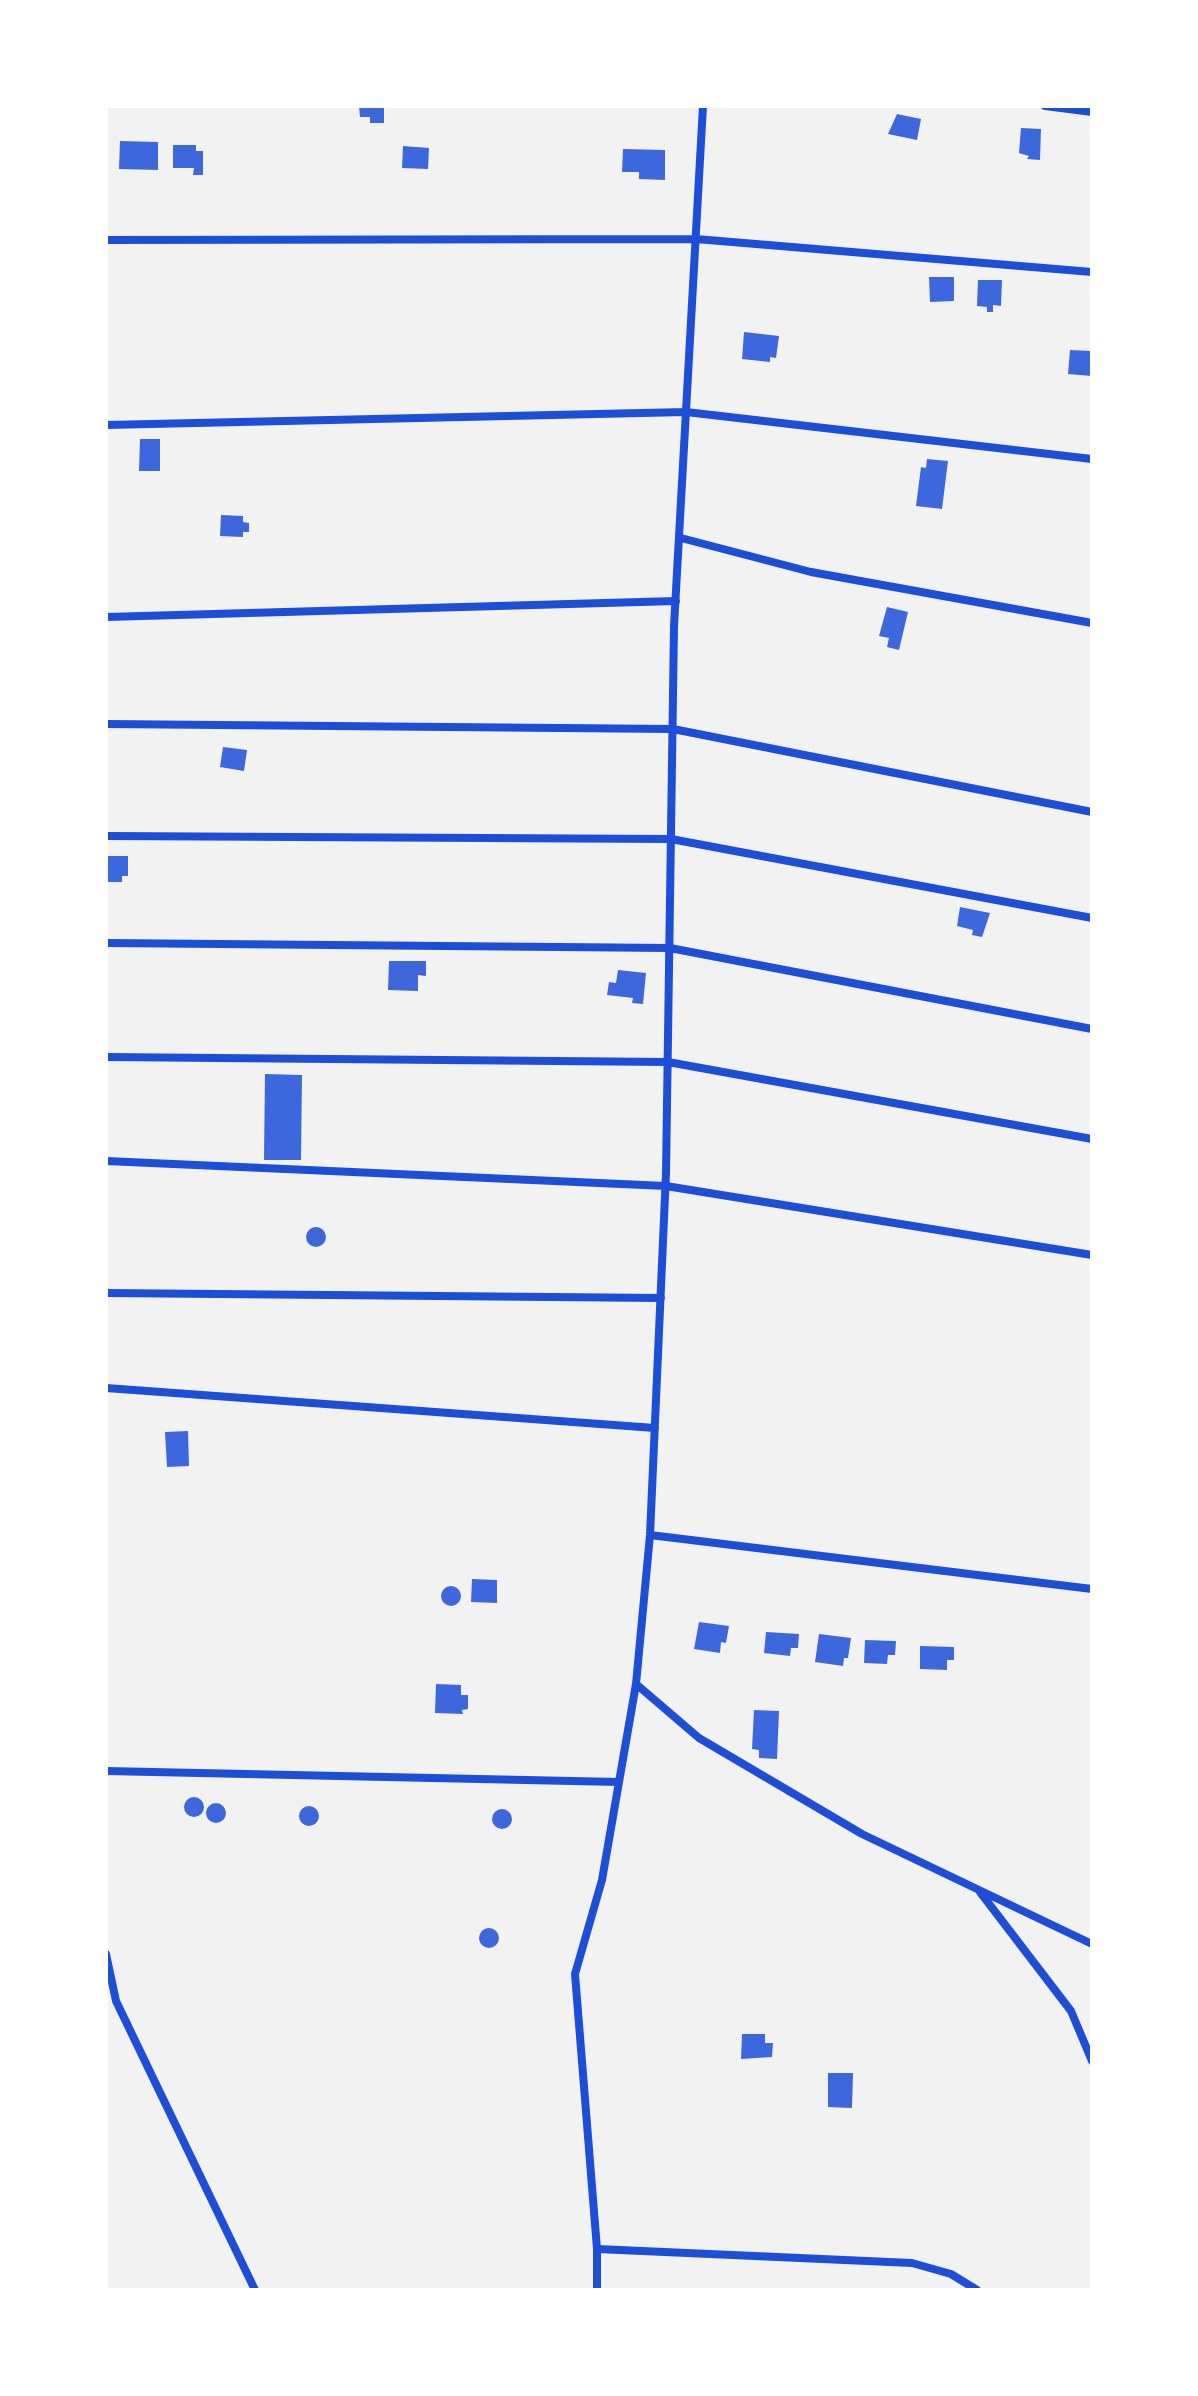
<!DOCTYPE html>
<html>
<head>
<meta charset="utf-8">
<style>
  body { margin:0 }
  #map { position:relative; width:1198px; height:2396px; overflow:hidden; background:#f2f2f2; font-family:Barlow,sans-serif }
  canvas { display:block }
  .frame { position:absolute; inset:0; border:108px solid #fff; pointer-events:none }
</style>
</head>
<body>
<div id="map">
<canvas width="1198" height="2396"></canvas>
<div class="frame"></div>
</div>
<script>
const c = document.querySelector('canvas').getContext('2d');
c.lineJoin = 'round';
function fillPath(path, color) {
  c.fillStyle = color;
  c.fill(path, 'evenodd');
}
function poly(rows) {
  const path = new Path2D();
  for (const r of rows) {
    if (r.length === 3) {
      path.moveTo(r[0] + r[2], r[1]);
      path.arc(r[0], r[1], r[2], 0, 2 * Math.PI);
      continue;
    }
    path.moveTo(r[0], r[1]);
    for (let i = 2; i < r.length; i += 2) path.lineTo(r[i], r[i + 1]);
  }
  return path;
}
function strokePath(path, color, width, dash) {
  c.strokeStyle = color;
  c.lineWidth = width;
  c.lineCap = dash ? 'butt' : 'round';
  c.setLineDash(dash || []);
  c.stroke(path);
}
const building = poly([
  [359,106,384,106,384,123,370,123,370,117,360,117],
  [897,114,921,119,917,140,888,134],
  [1021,128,1041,129,1040,160,1027,159,1029,156,1019,153],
  [120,141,158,142,158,170,119,169],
  [173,145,196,145,196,151,203,151,203,175,193,175,194,168,173,168],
  [403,146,429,148,428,169,402,168],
  [623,149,665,150,665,180,639,179,639,172,622,172],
  [929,277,954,277,954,301,930,302],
  [978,280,1002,280,1001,306,993,305,993,312,987,312,987,307,977,306],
  [744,332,779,336,776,358,770,357,770,362,742,359],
  [1070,350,1092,351,1092,376,1068,374],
  [140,439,160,439,160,471,139,471],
  [927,459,948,461,942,509,916,506,921,467,926,468],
  [221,515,243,516,243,522,249,523,249,532,243,532,243,537,220,536],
  [887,607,908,612,899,650,887,647,889,638,879,636],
  [223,747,247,750,244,771,220,767],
  [106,856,128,856,128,876,122,876,122,882,106,882],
  [960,907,990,913,982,937,972,935,973,930,957,926],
  [389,961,426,961,426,976,418,975,418,991,388,990],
  [618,970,646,973,643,1004,632,1003,633,998,607,995,609,982,616,983],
  [265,1074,302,1075,301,1160,264,1160],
  [316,1237,10],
  [188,1431,189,1466,167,1467,165,1432],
  [472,1579,497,1580,497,1603,471,1602],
  [451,1596,10],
  [699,1622,729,1626,726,1643,721,1642,720,1653,694,1649],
  [766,1632,799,1634,798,1648,791,1648,790,1656,764,1653],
  [819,1634,851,1638,848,1658,844,1658,843,1666,815,1662],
  [865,1640,896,1641,895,1655,888,1655,887,1664,864,1663],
  [920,1646,954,1647,954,1660,947,1660,947,1670,920,1669],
  [436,1684,461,1685,461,1695,468,1695,468,1709,462,1710,463,1714,435,1713],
  [754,1710,779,1711,777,1759,759,1758,759,1750,752,1749],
  [194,1807,10],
  [216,1813,10],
  [309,1816,10],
  [502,1819,10],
  [489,1938,10],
  [742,2034,765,2034,765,2043,773,2043,772,2057,741,2059],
  [828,2073,853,2073,852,2108,828,2107]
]);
const minor = poly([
  [703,106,674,626,666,1173,650,1535,636,1684,699,1738,862,1834,1092,1944],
  [1045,106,1092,112],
  [106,240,696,239,1092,272],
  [106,425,686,412,1092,459],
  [681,538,811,572,1092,623],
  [106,617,676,601],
  [106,724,673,729,1092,812],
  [106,836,671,839,1092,918],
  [106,943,670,948,1092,1029],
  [106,1057,668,1062,1092,1139],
  [106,1161,666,1186,1092,1255],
  [106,1293,661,1298],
  [106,1388,655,1428],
  [650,1535,1092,1589],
  [106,1771,619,1782],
  [980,1892,1071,2011,1092,2061],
  [106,1954,116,2001,255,2290],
  [597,2249,912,2263,951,2274,977,2290],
  [597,2290,597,2249,575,1974,602,1880,636,1684]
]);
fillPath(building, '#3d67dc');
strokePath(minor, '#1d4ed8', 8);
</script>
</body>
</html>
